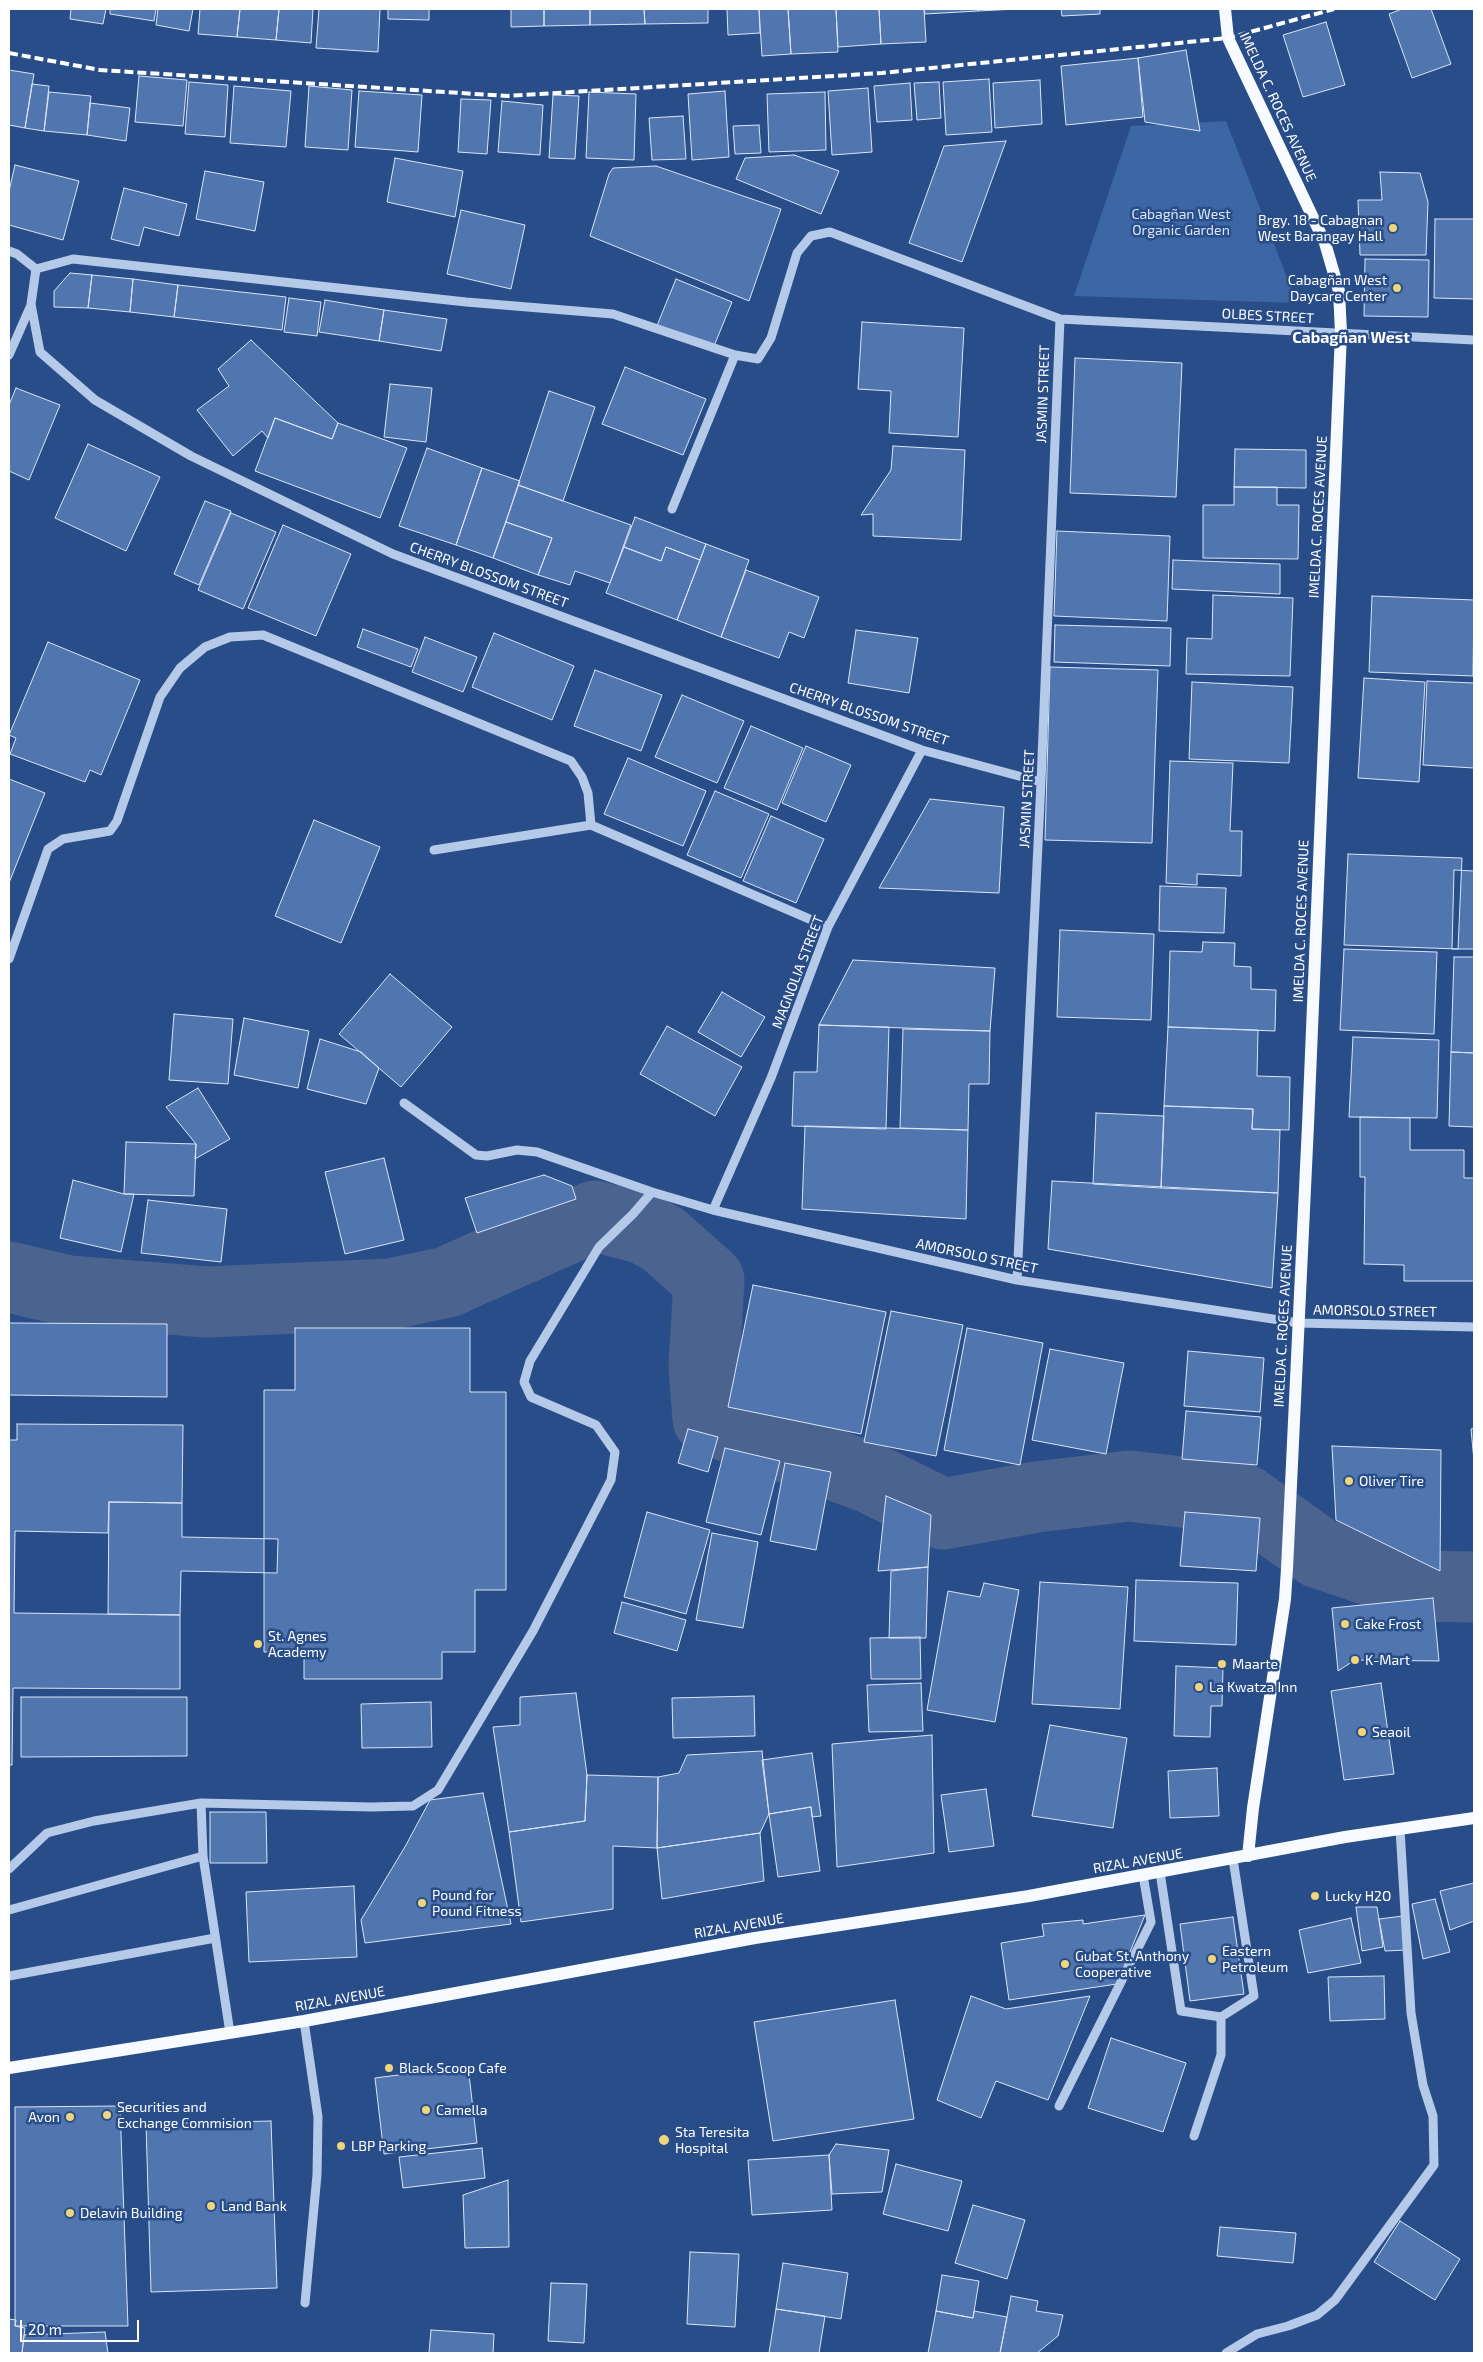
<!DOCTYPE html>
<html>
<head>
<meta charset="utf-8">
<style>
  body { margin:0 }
  #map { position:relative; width:1483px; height:2362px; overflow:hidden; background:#284d88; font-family:"Exo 2",sans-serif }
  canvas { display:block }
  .frame { position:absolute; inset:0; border:10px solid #fff; pointer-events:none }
  .scale { position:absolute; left:20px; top:2320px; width:119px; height:22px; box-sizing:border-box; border:2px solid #fff; border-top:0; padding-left:6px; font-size:15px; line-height:18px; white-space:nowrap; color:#fff; -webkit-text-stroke:4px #284d88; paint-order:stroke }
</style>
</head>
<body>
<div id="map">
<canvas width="1483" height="2362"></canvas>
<div class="frame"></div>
<div class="scale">20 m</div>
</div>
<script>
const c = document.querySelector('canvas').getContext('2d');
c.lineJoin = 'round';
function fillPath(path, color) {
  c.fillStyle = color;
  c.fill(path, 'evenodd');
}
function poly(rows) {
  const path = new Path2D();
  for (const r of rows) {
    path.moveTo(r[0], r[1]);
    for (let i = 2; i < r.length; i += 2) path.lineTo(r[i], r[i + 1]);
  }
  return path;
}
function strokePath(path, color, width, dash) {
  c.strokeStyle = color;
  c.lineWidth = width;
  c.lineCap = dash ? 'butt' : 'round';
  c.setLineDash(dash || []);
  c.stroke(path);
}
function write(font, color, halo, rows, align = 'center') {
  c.font = font + ' "Exo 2",sans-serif';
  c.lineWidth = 5;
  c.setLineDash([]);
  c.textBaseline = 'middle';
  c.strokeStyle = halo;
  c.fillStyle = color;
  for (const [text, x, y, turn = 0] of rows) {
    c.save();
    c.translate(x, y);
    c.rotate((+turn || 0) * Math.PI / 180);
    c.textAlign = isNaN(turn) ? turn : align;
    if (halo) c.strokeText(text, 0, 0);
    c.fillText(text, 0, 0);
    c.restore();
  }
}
const green = poly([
  [1226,121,1297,303,1074,296,1131,126]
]);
const river = poly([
  [9,1277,69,1291,207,1302,391,1294,447,1282,595,1216,644,1229,663,1239,709,1280,704,1366,708,1419,870,1478,943,1514,1036,1497,1129,1486,1243,1499,1319,1553,1416,1586,1474,1587]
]);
const building = poly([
  [71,9,106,9,103,24,70,19,71,9],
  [110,9,156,9,154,21,110,14,110,9],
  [158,9,193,9,189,31,156,25,158,9],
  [200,9,240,9,237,37,198,34,200,9],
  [240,9,279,9,276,40,237,37,240,9],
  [279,9,313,9,311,43,276,40,279,9],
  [319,9,380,9,378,52,316,48,319,9],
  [388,9,429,9,429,20,388,19,388,9],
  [511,9,544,9,544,26,511,27,511,9],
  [544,9,590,9,590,25,544,26,544,9],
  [590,9,644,9,645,24,590,25,590,9],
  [644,9,708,9,708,23,645,24,644,9],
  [727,9,759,9,760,33,728,35,727,9],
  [759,9,788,9,791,54,762,56,759,9],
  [788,9,836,9,838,52,791,54,788,9],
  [836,9,879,9,881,44,838,47,836,9],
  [879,9,924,9,926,42,881,44,879,9],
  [924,9,978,9,978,11,925,14,924,9],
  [978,9,1017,9,978,11,978,9],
  [1061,9,1100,9,1100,14,1062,16,1061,9],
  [1402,9,1431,9,1451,64,1412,78,1389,14,1402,9],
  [1326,22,1345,85,1303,97,1283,35,1326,22],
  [1186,50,1200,131,1145,122,1138,58,1186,50],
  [1138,58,1143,117,1066,125,1061,66,1138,58],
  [9,70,34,74,25,128,9,125,9,70],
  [139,76,187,80,183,126,135,122,139,76],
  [989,79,992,132,946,135,943,82,989,79],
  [1040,80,1042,124,995,128,993,83,1040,80],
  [189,82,228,85,225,137,185,134,189,82],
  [939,82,941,118,917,120,914,83,939,82],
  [910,83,912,120,877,122,874,86,910,83],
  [32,84,49,86,44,131,25,128,32,84],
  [234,86,291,91,286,147,230,143,234,86],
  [309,86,352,90,348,150,305,147,309,86],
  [868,88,872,152,832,155,828,91,868,88],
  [359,91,422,95,418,152,355,147,359,91],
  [725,91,729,157,692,160,688,94,725,91],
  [49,92,91,96,87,135,44,131,49,92],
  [589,92,636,94,634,160,586,158,589,92],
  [825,92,826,150,769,152,767,94,825,92],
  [553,95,579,96,575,159,549,158,553,95],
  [461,99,491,100,487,154,458,152,461,99],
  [502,101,543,105,540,155,498,152,502,101],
  [90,103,130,108,126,141,87,135,90,103],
  [683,116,686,159,652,160,649,118,683,116],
  [759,125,761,153,735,154,733,126,759,125],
  [1006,141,962,262,909,243,944,146,1006,141],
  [794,155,839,171,821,214,736,179,745,158,794,155],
  [395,158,463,171,455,217,387,202,395,158],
  [15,165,79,181,63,240,9,225,9,191,15,165],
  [656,166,781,209,749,301,590,236,609,174,613,168,656,166],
  [205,171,264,182,255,231,196,219,205,171],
  [1380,172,1420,173,1428,202,1426,255,1360,255,1358,200,1382,200,1380,172],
  [124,188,187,204,179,236,144,227,139,246,111,239,124,188],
  [461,210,525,225,511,289,447,274,461,210],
  [1435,219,1474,219,1474,299,1434,298,1435,219],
  [1365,259,1429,260,1428,317,1364,316,1365,259],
  [70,273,92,275,88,308,54,307,54,291,70,273],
  [92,275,133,279,130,312,88,308,92,275],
  [133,279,178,285,174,317,130,312,133,279],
  [676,279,732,302,712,351,656,328,676,279],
  [178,285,286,297,282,330,174,317,178,285],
  [289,298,321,302,317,336,284,332,289,298],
  [325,300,384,310,379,341,319,332,325,300],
  [384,310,447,319,441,351,379,341,384,310],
  [862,322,964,328,958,437,889,433,891,391,858,389,862,322],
  [251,340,338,423,332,439,275,418,268,438,262,431,233,456,197,410,229,386,218,369,251,340],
  [1075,358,1182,363,1176,497,1070,493,1075,358],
  [625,367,706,399,683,455,602,424,625,367],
  [390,384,432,388,426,442,384,437,390,384],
  [16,388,60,405,29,480,9,471,9,405,16,388],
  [549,391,595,407,563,501,518,485,549,391],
  [275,418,332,439,338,423,407,448,380,518,255,471,275,418],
  [88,444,160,477,126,551,55,518,88,444],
  [893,446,965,450,961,540,873,536,873,514,861,515,891,470,893,446],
  [427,448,482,468,456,545,399,526,427,448],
  [1235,449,1306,450,1306,488,1234,487,1235,449],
  [482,468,520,481,493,558,456,545,482,468],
  [518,485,631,525,610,583,575,571,570,585,538,575,552,538,506,522,518,485],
  [1234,487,1277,487,1277,505,1299,505,1298,559,1203,558,1203,505,1234,505,1234,487],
  [205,501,231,511,199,585,174,574,205,501],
  [231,513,276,532,243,609,198,590,231,513],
  [635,517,706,544,700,560,666,547,661,561,624,547,635,517],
  [506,522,552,538,538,575,493,558,506,522],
  [283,525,351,554,316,636,248,608,283,525],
  [1057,531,1170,536,1167,621,1054,616,1057,531],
  [706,544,749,560,721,637,677,620,706,544],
  [624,547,661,561,666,547,700,560,677,620,606,593,624,547],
  [1173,560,1280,564,1280,594,1172,589,1173,560],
  [746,570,819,597,804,638,789,632,779,658,721,637,746,570],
  [1213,595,1293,598,1290,676,1186,674,1187,638,1212,639,1213,595],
  [1372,596,1474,600,1473,676,1369,672,1372,596],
  [1055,625,1171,628,1170,666,1054,662,1055,625],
  [363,629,418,649,411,667,357,647,363,629],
  [856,630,918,638,909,693,848,683,856,630],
  [494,633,574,666,552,720,472,687,494,633],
  [425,637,477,657,463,692,412,672,425,637],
  [48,642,140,680,101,775,90,770,85,782,10,754,16,738,9,735,48,642],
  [1050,667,1158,670,1152,843,1045,840,1050,667],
  [595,670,662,695,641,751,574,726,595,670],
  [1364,678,1425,682,1419,782,1358,778,1364,678],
  [1427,681,1474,683,1474,768,1423,765,1427,681],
  [1192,682,1293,687,1289,763,1189,759,1192,682],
  [682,695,744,721,717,783,655,757,682,695],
  [751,726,803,748,777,810,724,788,751,726],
  [806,746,851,765,826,822,782,803,806,746],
  [628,758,706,791,683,846,604,814,628,758],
  [1170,761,1233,763,1230,831,1242,831,1241,876,1197,874,1197,885,1166,883,1170,761],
  [9,779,45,793,9,883,9,779],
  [715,791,769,814,741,878,687,855,715,791],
  [930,799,1004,807,999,893,879,888,930,799],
  [771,816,824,839,796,903,743,881,771,816],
  [314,820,380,847,341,943,275,916,314,820],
  [1348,854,1462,858,1458,949,1344,945,1348,854],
  [1454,870,1474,871,1474,949,1452,949,1454,870],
  [1160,886,1226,888,1224,933,1159,931,1160,886],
  [1060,930,1154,934,1151,1020,1057,1017,1060,930],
  [1203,942,1235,943,1234,966,1251,967,1251,989,1276,990,1275,1031,1168,1027,1170,951,1202,952,1203,942],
  [1344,949,1437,952,1434,1034,1340,1030,1344,949],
  [1454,957,1474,957,1474,1053,1451,1052,1454,957],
  [853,960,995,968,990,1031,819,1025,853,960],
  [390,974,452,1027,401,1087,339,1034,390,974],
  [722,992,765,1017,741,1057,698,1032,722,992],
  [174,1014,233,1019,228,1084,169,1080,174,1014],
  [244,1018,309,1031,298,1088,234,1075,244,1018],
  [819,1025,889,1027,886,1129,792,1126,794,1072,817,1072,819,1025],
  [667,1026,742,1067,715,1116,640,1074,667,1026],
  [1168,1027,1258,1030,1257,1076,1290,1077,1289,1130,1252,1129,1253,1109,1164,1106,1168,1027],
  [903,1029,990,1031,989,1084,969,1084,968,1130,900,1128,903,1029],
  [1353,1037,1439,1040,1437,1118,1349,1117,1353,1037],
  [320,1039,361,1052,379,1068,366,1104,307,1089,320,1039],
  [1451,1052,1474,1053,1474,1127,1449,1126,1451,1052],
  [198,1088,230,1139,195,1159,196,1144,166,1107,198,1088],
  [1164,1106,1253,1109,1252,1129,1280,1130,1278,1193,1161,1188,1164,1106],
  [1096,1113,1164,1116,1161,1188,1093,1184,1096,1113],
  [1360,1117,1410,1118,1410,1150,1464,1150,1464,1178,1474,1178,1474,1281,1404,1281,1404,1265,1364,1264,1365,1177,1360,1177,1360,1117],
  [805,1126,968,1130,966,1219,802,1209,805,1126],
  [126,1142,196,1144,194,1196,124,1194,126,1142],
  [384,1158,404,1240,345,1254,325,1172,384,1158],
  [544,1175,572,1186,576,1199,477,1233,465,1198,544,1175],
  [73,1180,124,1194,134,1194,121,1252,60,1238,73,1180],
  [1052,1181,1278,1193,1272,1288,1048,1249,1052,1181],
  [148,1200,227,1209,221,1262,141,1253,148,1200],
  [753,1285,886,1312,861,1434,728,1407,753,1285],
  [891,1311,963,1325,936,1456,864,1442,891,1311],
  [9,1323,167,1324,167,1397,9,1395,9,1323],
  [295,1328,470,1328,470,1392,506,1392,506,1590,475,1590,475,1652,442,1652,442,1679,304,1679,304,1652,264,1652,264,1390,295,1390,295,1328],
  [967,1328,1043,1343,1020,1465,944,1450,967,1328],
  [1050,1349,1124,1363,1106,1454,1032,1440,1050,1349],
  [1188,1351,1264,1358,1260,1412,1184,1406,1188,1351],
  [1186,1411,1261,1417,1257,1465,1182,1459,1186,1411],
  [17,1424,183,1425,182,1503,109,1502,108,1533,15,1531,14,1613,180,1615,180,1689,13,1688,12,1765,9,1765,9,1440,17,1440,17,1424],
  [1474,1428,1474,1461,1471,1429,1474,1428],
  [688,1429,718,1437,708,1472,678,1463,688,1429],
  [1332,1446,1441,1450,1440,1571,1336,1520,1332,1446],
  [725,1448,780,1461,761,1535,706,1522,725,1448],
  [785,1463,831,1472,816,1550,770,1541,785,1463],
  [886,1496,931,1515,928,1567,878,1571,886,1496],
  [109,1502,182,1503,182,1537,278,1539,277,1573,181,1571,180,1615,108,1614,109,1502],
  [647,1512,710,1530,686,1614,624,1597,647,1512],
  [1185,1512,1260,1518,1256,1571,1180,1566,1185,1512],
  [712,1533,758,1542,743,1628,696,1620,712,1533],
  [928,1567,926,1638,889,1638,891,1571,928,1567],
  [1136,1580,1238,1583,1236,1645,1134,1641,1136,1580],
  [1040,1582,1128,1587,1120,1709,1032,1704,1040,1582],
  [984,1583,1019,1590,995,1722,927,1710,948,1591,980,1597,984,1583],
  [1433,1598,1439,1661,1355,1660,1338,1671,1332,1608,1433,1598],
  [622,1602,686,1620,677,1651,614,1633,622,1602],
  [920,1637,921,1679,871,1679,870,1638,920,1637],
  [1176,1666,1223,1668,1222,1706,1211,1706,1210,1737,1174,1736,1176,1666],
  [921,1683,923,1731,869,1732,867,1685,921,1683],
  [1381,1683,1394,1774,1344,1780,1331,1691,1381,1683],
  [576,1693,587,1775,585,1821,509,1832,493,1727,520,1725,520,1697,576,1693],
  [754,1696,755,1736,673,1738,672,1698,754,1696],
  [21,1697,187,1697,187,1756,21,1757,21,1697],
  [431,1702,432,1747,362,1748,361,1704,431,1702],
  [1050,1725,1127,1738,1113,1828,1032,1816,1050,1725],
  [932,1735,934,1853,837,1867,832,1744,932,1735],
  [762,1751,769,1814,760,1833,657,1848,658,1777,679,1773,687,1755,762,1751],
  [812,1753,821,1816,812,1817,811,1807,769,1814,762,1760,812,1753],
  [1217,1768,1219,1816,1170,1818,1168,1771,1217,1768],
  [587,1775,658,1777,657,1848,613,1846,613,1909,521,1922,509,1832,585,1821,587,1775],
  [986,1789,994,1846,949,1852,941,1795,986,1789],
  [483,1793,511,1924,365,1943,361,1920,406,1845,430,1800,483,1793],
  [811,1807,820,1871,778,1877,769,1814,811,1807],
  [210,1812,266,1812,267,1863,210,1863,210,1812],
  [760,1833,764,1881,662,1899,657,1848,760,1833],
  [1474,1883,1474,1921,1450,1930,1440,1891,1474,1883],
  [354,1886,357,1957,249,1962,246,1892,354,1886],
  [1435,1899,1450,1952,1423,1959,1412,1904,1435,1899],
  [1356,1907,1377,1907,1383,1947,1362,1951,1356,1907],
  [1145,1915,1117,1984,1009,2000,1001,1943,1044,1936,1042,1924,1083,1920,1083,1924,1145,1915],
  [1403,1916,1406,1950,1385,1951,1379,1919,1403,1916],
  [1233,1917,1244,1994,1190,2001,1180,1924,1233,1917],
  [1351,1918,1361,1963,1308,1973,1299,1930,1351,1918],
  [1384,1976,1385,2019,1330,2021,1328,1977,1384,1976],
  [971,1996,1006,2009,1090,1996,1048,2100,996,2081,981,2118,937,2100,971,1996],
  [895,2000,914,2119,773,2141,754,2022,895,2000],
  [1111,2038,1186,2063,1163,2132,1088,2108,1111,2038],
  [468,2066,477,2143,384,2154,375,2078,468,2066],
  [120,2106,128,2326,15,2326,15,2107,120,2106],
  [271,2121,277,2288,151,2292,146,2124,271,2121],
  [836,2144,889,2150,882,2192,832,2194,829,2155,836,2144],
  [482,2148,485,2178,403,2188,399,2157,482,2148],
  [829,2155,832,2210,752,2215,748,2160,829,2155],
  [896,2164,962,2181,948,2231,883,2214,896,2164],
  [508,2180,509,2247,465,2248,463,2195,508,2180],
  [973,2205,1025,2220,1007,2279,955,2263,973,2205],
  [1400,2221,1460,2259,1435,2300,1374,2262,1400,2221],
  [1220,2227,1296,2233,1293,2263,1217,2256,1220,2227],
  [690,2252,739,2254,735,2327,687,2324,690,2252],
  [783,2263,848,2273,841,2319,776,2309,783,2263],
  [942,2275,979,2281,973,2318,936,2311,942,2275],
  [551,2283,587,2284,584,2343,548,2341,551,2283],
  [1011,2296,1038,2301,1036,2311,1063,2315,1058,2336,1037,2353,1000,2353,1011,2296],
  [776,2309,825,2316,819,2353,769,2353,776,2309],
  [936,2311,973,2318,974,2311,1007,2317,1000,2353,928,2353,936,2311],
  [9,2319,16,2320,15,2326,25,2328,22,2353,9,2353,9,2319],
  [431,2330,494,2334,493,2353,429,2353,431,2330],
  [105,2332,108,2353,22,2353,24,2335,105,2332]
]);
const minor = poly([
  [9,251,17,254,36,269],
  [36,269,73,259,466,302,613,314,735,355,758,359,771,338,797,253,811,236,830,232,1060,319,1474,340],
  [36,269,31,304,40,352,95,400,191,456,393,554,922,750,1041,782],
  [9,355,31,305],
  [672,509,735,355],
  [434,850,591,825,828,927],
  [9,959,48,849,63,839,110,831,117,821,160,697,180,668,205,647,230,637,263,635,571,761,582,777,588,793,591,825],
  [404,1103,476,1155,487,1156,517,1150,537,1152,652,1192,713,1210,1017,1280,1299,1323,1474,1327],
  [713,1210,771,1078,828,927,922,750],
  [1017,1280,1041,782,1060,319],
  [201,1803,371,1807,413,1806,438,1790,533,1631,611,1480,615,1452,596,1425,531,1397,524,1382,530,1361,599,1247,633,1214,652,1192],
  [9,1869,47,1833,94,1821,201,1803,203,1856,230,2033],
  [1160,1872,1181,2011,1221,2017,1254,1996,1233,1859],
  [9,1910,203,1856],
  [9,1976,215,1938],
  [304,2021,318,2117,317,2175,305,2303],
  [1059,2106,1151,1922,1143,1875],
  [1194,2136,1221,2055,1221,2017],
  [1226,2353,1257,2334,1288,2326,1317,2315,1335,2300,1434,2165,1433,2116,1423,2085,1411,2013,1400,1829]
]);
const major = poly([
  [1225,9,1228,38,1325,243,1339,291,1341,333,1308,1125,1287,1569,1285,1599,1253,1808,1248,1856],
  [9,2068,304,2021,755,1938,1029,1896,1345,1837,1474,1818]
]);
const rail = poly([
  [9,53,100,70,507,96,882,73,1228,38,1334,9]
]);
const markers = [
  [1393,228,5,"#f0d57b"],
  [1397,288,5,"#f0d57b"],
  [1349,1481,5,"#f0d57b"],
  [1345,1624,5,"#f0d57b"],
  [258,1644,5,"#f0d57b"],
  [1355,1660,5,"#f0d57b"],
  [1222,1664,5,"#f0d57b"],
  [1199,1687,5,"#f0d57b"],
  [1362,1732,5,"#f0d57b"],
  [1315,1896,5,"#f0d57b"],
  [422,1903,5,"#f0d57b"],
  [1212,1959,5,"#f0d57b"],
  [1065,1964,5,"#f0d57b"],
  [389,2068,5,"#f0d57b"],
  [426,2110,5,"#f0d57b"],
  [107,2115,5,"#f0d57b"],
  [70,2117,5,"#f0d57b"],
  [664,2140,6,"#f0d57b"],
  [341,2146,5,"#f0d57b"],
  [211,2206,5,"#f0d57b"],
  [70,2213,5,"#f0d57b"]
];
const streetNames = [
  ["IMELDA C. ROCES AVENUE",1278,107,65],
  ["OLBES STREET",1268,316,3],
  ["JASMIN STREET",1043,394,-88],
  ["IMELDA C. ROCES AVENUE",1318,517,-87],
  ["CHERRY BLOSSOM STREET",489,575,20],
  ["CHERRY BLOSSOM STREET",869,714,19],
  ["JASMIN STREET",1027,799,-87],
  ["IMELDA C. ROCES AVENUE",1301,921,-88],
  ["MAGNOLIA STREET",798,972,-69],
  ["AMORSOLO STREET",977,1256,12],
  ["AMORSOLO STREET",1375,1311,1],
  ["IMELDA C. ROCES AVENUE",1283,1326,-87],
  ["RIZAL AVENUE",1138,1861,-10],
  ["RIZAL AVENUE",739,1926,-10],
  ["RIZAL AVENUE",340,1999,-10]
];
const parkNames = [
  ["Cabagñan West",1181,214],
  ["Organic Garden",1181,230]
];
const poiNames = [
  ["Brgy. 18 - Cabagnan",1383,220,"right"],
  ["West Barangay Hall",1383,236,"right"],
  ["Cabagñan West",1387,280,"right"],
  ["Daycare Center",1387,296,"right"],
  ["Oliver Tire",1359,1481],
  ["Cake Frost",1355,1624],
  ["St. Agnes",268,1636],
  ["Academy",268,1652],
  ["K-Mart",1365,1660],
  ["Maarte",1232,1664],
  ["La Kwatza Inn",1209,1687],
  ["Seaoil",1372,1732],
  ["Pound for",432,1895],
  ["Pound Fitness",432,1911],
  ["Lucky H2O",1325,1896],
  ["Eastern",1222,1951],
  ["Petroleum",1222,1967],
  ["Gubat St. Anthony",1075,1956],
  ["Cooperative",1075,1972],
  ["Black Scoop Cafe",399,2068],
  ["Securities and",117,2107],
  ["Exchange Commision",117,2123],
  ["Camella",436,2110],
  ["Avon",60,2117,"right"],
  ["Sta Teresita",675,2132],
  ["Hospital",675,2148],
  ["LBP Parking",351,2146],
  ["Land Bank",221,2206],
  ["Delavin Building",80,2213]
];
const quarterNames = [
  ["Cabagñan West",1351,338]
];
fillPath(green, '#3d66a4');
strokePath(river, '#4b648f', 71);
fillPath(building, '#5176af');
strokePath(building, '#d9e5f7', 1);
strokePath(minor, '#b5c9e8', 9);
strokePath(major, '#f7fafe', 12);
strokePath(rail, '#fff', 4, [9, 4]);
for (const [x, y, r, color] of markers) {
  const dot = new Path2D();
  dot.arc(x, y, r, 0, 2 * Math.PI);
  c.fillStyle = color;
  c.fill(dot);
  strokePath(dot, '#284d88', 2);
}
write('14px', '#fff', '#284d88', streetNames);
write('14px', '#d9e5f7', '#284d88', parkNames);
write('14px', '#fff', '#284d88', poiNames, 'left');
write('bold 16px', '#fff', '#284d88', quarterNames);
</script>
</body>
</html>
